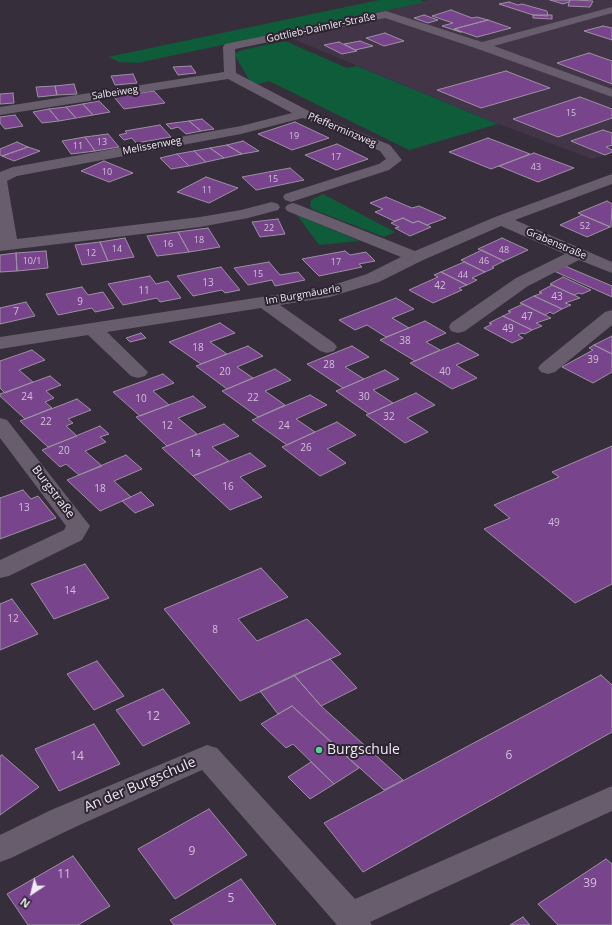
<!DOCTYPE html>
<html>
<head>
<meta charset="utf-8">
<style>
  body { margin:0 }
  #map { position:relative; width:612px; height:925px; overflow:hidden; background:#372e3b; font-family:"Open Sans",sans-serif }
  canvas { display:block }
  .north { position:absolute; left:12px; top:873px; width:40px; height:40px; -webkit-text-stroke:3px #2d2431; paint-order:stroke; rotate:215deg; font-size:11px; font-weight:700; line-height:16px; text-align:center; color:#f0eaf2 }
  .north::after { content:''; display:block; margin:auto; width:14px; height:18px; background:#f0eaf2; clip-path:polygon(50% 0,100% 100%,50% 72%,0 100%) }
</style>
</head>
<body>
<div id="map">
<canvas width="612" height="925"></canvas>
<div class="north">N</div>
</div>
<script>
const c = document.querySelector('canvas').getContext('2d');
c.lineJoin = 'round';
function fillPath(path, color) {
  c.fillStyle = color;
  c.fill(path, 'evenodd');
}
function poly(rows) {
  const path = new Path2D();
  for (const r of rows) {
    path.moveTo(r[0], r[1]);
    for (let i = 2; i < r.length; i += 2) path.lineTo(r[i], r[i + 1]);
  }
  return path;
}
function strokePath(path, color, width, dash) {
  c.strokeStyle = color;
  c.lineWidth = width;
  c.lineCap = dash ? 'butt' : 'round';
  c.setLineDash(dash || []);
  c.stroke(path);
}
function write(font, color, halo, rows, align = 'center') {
  c.font = font + ' "Open Sans",sans-serif';
  c.lineWidth = 4;
  c.setLineDash([]);
  c.textBaseline = 'middle';
  c.strokeStyle = halo;
  c.fillStyle = color;
  for (const [text, x, y, turn = 0] of rows) {
    c.save();
    c.translate(x, y);
    c.rotate((+turn || 0) * Math.PI / 180);
    c.textAlign = isNaN(turn) ? turn : align;
    if (halo) c.strokeText(text, 0, 0);
    c.fillText(text, 0, 0);
    c.restore();
  }
}
const built = poly([
  [428,0,612,0,612,153,592,159,486,119,281,34]
]);
const green = poly([
  [379,0,420,0,426,2,137,63,119,62,108,57],
  [285,41,347,68,357,66,498,124,409,150,269,81,256,85,251,83,234,54,242,50],
  [323,194,395,232,384,237,312,209,310,205,311,200],
  [297,215,359,241,319,245]
]);
const building = poly([
  [550,0,570,0,569,2,563,4,550,0],
  [570,0,576,0,593,1,590,7,568,6,570,0],
  [509,2,518,5,522,4,547,11,548,16,533,15,499,4,509,2],
  [451,10,472,18,477,17,488,20,454,29,462,32,460,32,442,26,453,23,432,16,451,10],
  [424,15,438,20,428,23,414,18,424,15],
  [533,15,552,15,552,19,533,18,533,15],
  [488,20,511,28,477,37,454,29,488,20],
  [603,26,612,28,612,40,584,31,603,26],
  [385,33,404,41,384,46,366,38,385,33],
  [360,41,373,46,355,50,344,44,360,41],
  [339,42,357,51,342,54,324,45,339,42],
  [589,53,612,61,612,84,557,63,589,53],
  [191,66,196,73,178,75,173,67,191,66],
  [506,71,550,88,481,108,437,90,506,71],
  [133,74,137,83,115,85,111,76,133,74],
  [74,84,77,94,57,95,55,86,74,84],
  [55,86,57,95,38,97,36,87,55,86],
  [154,91,165,103,124,109,114,97,154,91],
  [13,93,14,103,0,104,0,94,13,93],
  [580,97,612,109,612,118,558,137,513,119,580,97],
  [99,101,110,112,93,115,83,104,99,101],
  [83,104,93,115,76,118,66,107,83,104],
  [66,107,76,118,59,121,49,109,66,107],
  [49,109,59,121,42,123,33,112,49,109],
  [15,115,23,126,5,129,0,123,0,117,15,115],
  [202,119,214,129,201,131,189,121,202,119],
  [189,121,201,131,186,134,178,127,171,129,166,124,189,121],
  [295,122,329,138,292,150,258,134,295,122],
  [160,125,171,137,136,143,132,138,124,140,119,135,127,133,125,131,160,125],
  [603,130,612,133,612,145,606,147,612,150,612,152,605,155,571,141,603,130],
  [108,134,119,147,95,151,85,137,108,134],
  [85,137,95,151,71,154,62,141,85,137],
  [488,138,530,154,491,169,449,152,488,138],
  [243,141,259,151,242,154,227,145,243,141],
  [17,142,28,147,2,156,0,155,0,149,17,142],
  [337,144,368,159,336,170,305,155,337,144],
  [227,145,242,154,224,158,210,148,227,145],
  [28,147,40,151,14,161,2,156,28,147],
  [210,148,224,158,206,162,194,151,210,148],
  [194,151,206,162,189,166,177,154,194,151],
  [534,153,574,168,538,182,499,166,534,153],
  [177,154,189,166,171,169,160,158,177,154],
  [104,161,133,173,109,182,81,171,104,161],
  [290,168,304,180,256,190,242,177,290,168],
  [206,177,238,188,209,203,177,192,206,177],
  [386,197,412,208,419,206,446,218,427,225,418,221,413,223,403,218,394,221,375,212,383,209,370,203,386,197],
  [607,201,612,204,611,227,578,213,607,201],
  [582,215,610,227,587,237,560,225,582,215],
  [403,218,413,223,418,221,431,227,410,236,395,228,399,227,391,223,403,218],
  [278,219,285,234,260,237,252,222,278,219],
  [208,228,220,247,189,252,178,232,208,228],
  [178,232,189,252,157,256,147,236,178,232],
  [125,238,134,257,108,261,100,242,125,238],
  [502,238,528,250,504,261,478,249,502,238],
  [100,242,108,261,82,265,75,245,100,242],
  [482,250,504,261,492,267,494,268,485,272,461,260,482,250],
  [46,251,48,268,17,271,16,253,46,251],
  [345,251,350,255,366,252,375,261,359,264,362,267,319,276,302,259,345,251],
  [16,253,17,271,0,272,0,255,16,253],
  [269,262,280,275,298,272,305,280,275,286,272,280,248,285,234,268,269,262],
  [464,262,485,272,472,278,477,280,467,285,441,272,464,262],
  [565,266,612,286,612,297,554,271,565,266],
  [221,267,240,290,225,293,222,290,193,296,177,276,221,267],
  [441,272,467,285,459,288,462,290,433,303,409,290,438,277,434,275,441,272],
  [150,276,156,284,168,281,181,298,160,302,157,298,123,305,108,284,150,276],
  [563,277,591,290,582,294,579,293,574,295,550,284,563,277],
  [552,285,574,295,580,298,565,303,571,305,562,309,534,296,542,293,539,292,552,285],
  [82,287,88,295,103,292,114,308,95,312,92,308,58,315,46,294,82,287],
  [534,296,562,309,553,314,550,312,545,315,520,303,534,296],
  [396,298,414,309,392,318,409,328,386,337,367,325,355,330,339,320,396,298],
  [26,302,35,316,0,324,0,308,26,302],
  [523,304,551,318,536,323,542,326,532,330,503,316,511,312,508,311,523,304],
  [503,316,532,330,525,334,522,333,518,335,523,338,512,343,484,328,492,324,489,323,503,316],
  [425,321,446,333,426,342,440,350,415,361,380,340,425,321],
  [220,323,235,333,210,342,227,354,201,364,169,342,220,323],
  [141,333,146,338,130,342,126,338,141,333],
  [612,336,612,354,594,345,612,336],
  [458,343,479,355,456,365,477,378,452,389,410,363,458,343],
  [594,345,612,354,612,372,593,383,562,367,593,350,589,348,594,345],
  [248,346,263,356,237,367,253,378,227,389,196,366,248,346],
  [352,346,369,357,345,367,364,379,343,388,307,364,352,346],
  [32,350,45,360,19,370,33,382,5,393,0,388,0,361,32,350],
  [275,369,291,380,265,391,285,405,258,417,222,391,275,369],
  [385,370,399,379,373,390,393,403,369,414,336,391,385,370],
  [163,374,174,383,153,391,169,405,140,416,113,392,163,374],
  [50,376,61,385,46,391,54,398,45,402,52,408,25,419,0,396,0,394,50,376],
  [416,393,435,405,407,418,428,432,405,443,366,415,416,393],
  [310,395,327,405,296,419,315,432,287,445,252,420,310,395],
  [193,396,206,407,178,418,197,434,167,446,136,417,193,396],
  [77,399,91,410,68,419,73,423,66,426,77,436,48,447,20,421,77,399],
  [337,422,356,435,327,449,346,463,320,476,282,447,337,422],
  [224,424,239,436,212,447,229,461,193,476,162,448,224,424],
  [100,426,109,434,100,437,106,442,85,451,102,466,79,475,66,464,60,467,42,450,100,426],
  [612,446,612,584,575,603,484,529,510,518,494,505,559,477,552,472,612,446],
  [250,453,266,466,240,477,262,497,230,510,193,476,250,453],
  [126,455,142,469,114,481,131,497,100,511,67,480,126,455],
  [23,490,31,499,38,496,56,518,0,539,0,498,23,490],
  [141,492,154,505,135,513,122,501,141,492],
  [85,564,109,598,54,619,31,584,85,564],
  [261,568,288,597,238,619,257,641,307,619,341,654,240,701,164,609,261,568],
  [12,599,38,634,0,650,0,604,12,599],
  [330,659,357,688,321,706,294,675,330,659],
  [97,661,124,696,94,710,67,674,97,661],
  [294,675,321,706,403,780,384,790,292,706,278,714,260,691,294,675],
  [601,675,612,685,612,732,363,872,324,823,601,675],
  [163,689,190,723,143,746,116,710,163,689],
  [292,706,359,768,334,784,293,744,286,748,261,724,292,706],
  [94,724,120,764,59,791,35,749,94,724],
  [2,755,39,787,0,815,0,756,2,755],
  [311,762,334,784,310,799,288,777,311,762],
  [209,809,247,855,175,899,138,849,209,809],
  [73,856,110,906,78,925,28,925,7,894,73,856],
  [606,859,612,864,612,925,558,925,538,904,606,859],
  [241,879,276,925,174,925,170,920,241,879],
  [523,917,530,925,510,925,523,917]
]);
const minor = poly([
  [612,7,612,13,494,46,612,89,612,97,478,49,385,18,235,49,236,73,309,111,390,145,402,160,389,170,297,200,291,202,285,200,283,197,285,194,379,164,386,159,380,151,303,118,241,134,17,176,7,181,17,239,200,217,241,210,272,202,278,204,280,207,278,210,248,218,200,227,0,251,0,172,13,167,241,126,292,113,228,79,0,115,0,107,224,72,223,47,225,44,386,11,482,42,612,7],
  [612,174,612,184,515,220,612,262,612,273,579,260,528,286,465,331,458,333,451,331,449,327,451,323,516,278,565,254,501,226,421,261,379,282,330,297,280,305,334,343,337,347,334,351,327,353,320,351,261,308,107,332,148,372,145,376,138,378,131,376,88,335,0,349,0,337,327,287,367,274,401,257,287,211,285,208,287,205,293,203,299,205,415,251,495,217,612,174],
  [612,310,612,325,555,372,548,374,541,372,538,368,541,364,605,312,612,310],
  [0,418,7,420,90,526,82,540,9,576,0,578,0,560,64,530,66,526,0,438,0,418],
  [207,745,217,748,355,899,612,786,612,811,370,922,372,925,337,925,202,770,73,828,11,858,0,862,0,835,51,810,207,745]
]);
const markers = [
  [319,750,4,"#55d395"]
];
const farNumbernames = [
  ["15",571,113],
  ["19",294,136],
  ["13",102,142],
  ["11",78,146],
  ["17",336,157],
  ["43",536,167],
  ["10",107,172],
  ["15",273,179],
  ["11",207,190],
  ["52",585,226],
  ["22",269,228],
  ["18",199,240],
  ["16",168,244],
  ["14",117,249],
  ["48",504,250],
  ["12",91,253],
  ["10/1",32,261],
  ["46",484,261],
  ["17",336,262],
  ["15",258,274],
  ["44",463,275]
];
const farStreetnames = [
  ["Gottlieb-Daimler-Straße",321,28,-12],
  ["Salbeiweg",115,93,-9],
  ["Pfefferminzweg",342,130,23],
  ["Melissenweg",152,146,-11],
  ["Grabenstraße",556,244,23],
  ["Im Burgmäuerle",303,295,-10]
];
const numberNames = [
  ["13",208,283],
  ["42",440,286],
  ["11",144,291],
  ["43",557,297],
  ["9",80,302],
  ["7",16,312],
  ["47",527,317],
  ["49",508,329],
  ["38",405,341],
  ["18",198,348],
  ["39",593,360],
  ["28",329,365],
  ["20",225,372],
  ["40",445,372],
  ["24",27,397],
  ["30",364,397],
  ["22",253,398],
  ["10",141,399],
  ["32",389,417],
  ["22",46,422],
  ["12",167,426],
  ["24",284,426],
  ["26",306,448],
  ["20",64,451],
  ["14",195,454],
  ["16",228,487],
  ["18",100,489],
  ["13",24,508],
  ["49",554,523],
  ["14",70,591],
  ["12",13,619],
  ["8",215,630]
];
const streetNames = [
  ["Burgstraße",53,492,53]
];
const nearNumbernames = [
  ["12",153,717],
  ["6",509,756],
  ["14",77,757],
  ["9",192,852],
  ["11",64,875],
  ["39",590,884],
  ["5",231,899]
];
const nearPoinames = [
  ["Burgschule",327,750]
];
const nearStreetnames = [
  ["An der Burgschule",140,785,-23]
];
fillPath(built, '#423547');
fillPath(green, '#0e5c3a');
fillPath(building, '#78448c');
strokePath(building, '#9c91a1', 1);
fillPath(minor, '#685d6c');
for (const [x, y, r, color] of markers) {
  const dot = new Path2D();
  dot.arc(x, y, r, 0, 2 * Math.PI);
  c.fillStyle = color;
  c.fill(dot);
  strokePath(dot, '#2d2431', 1.5);
}
write('9px', '#d2c0d8', null, farNumbernames);
write('10px', '#f0eaf2', '#2d2431', farStreetnames);
write('10px', '#d2c0d8', null, numberNames);
write('12px', '#f0eaf2', '#2d2431', streetNames);
write('12px', '#d2c0d8', null, nearNumbernames);
write('14px', '#f0eaf2', '#2d2431', nearPoinames, 'left');
write('14px', '#f0eaf2', '#2d2431', nearStreetnames);
</script>
</body>
</html>
